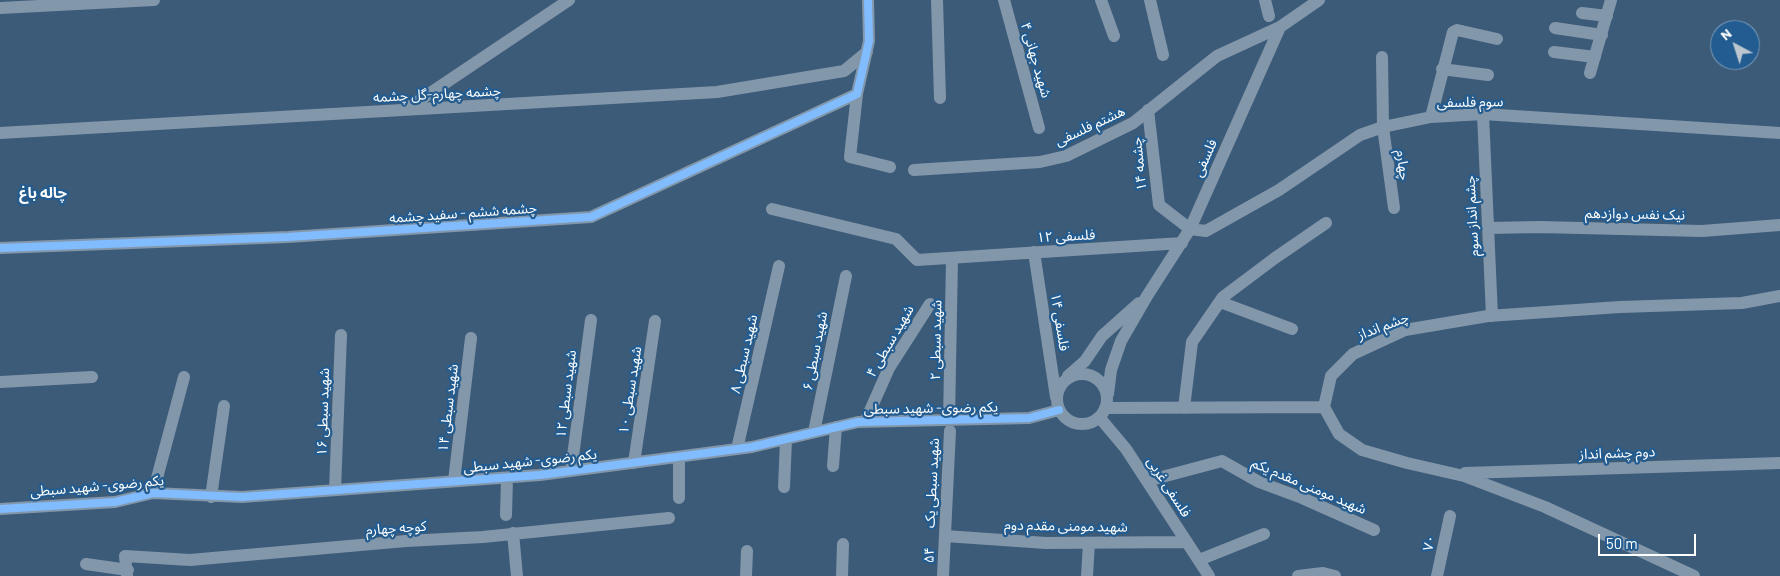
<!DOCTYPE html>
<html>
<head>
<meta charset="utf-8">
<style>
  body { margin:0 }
  #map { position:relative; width:1780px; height:576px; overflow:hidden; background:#3c5b78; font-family:Barlow,sans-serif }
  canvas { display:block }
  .north { position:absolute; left:1710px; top:20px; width:50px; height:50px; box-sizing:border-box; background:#235c90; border:1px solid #7b9dbc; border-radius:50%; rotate:320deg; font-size:14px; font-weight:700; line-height:20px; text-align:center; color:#fff }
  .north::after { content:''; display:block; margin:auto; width:18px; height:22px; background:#bbc6d0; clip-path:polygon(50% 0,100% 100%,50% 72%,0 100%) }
  .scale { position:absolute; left:1598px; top:534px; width:98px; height:22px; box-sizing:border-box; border:2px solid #fff; border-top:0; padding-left:6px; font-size:15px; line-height:18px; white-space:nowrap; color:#fff; -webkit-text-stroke:4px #235c90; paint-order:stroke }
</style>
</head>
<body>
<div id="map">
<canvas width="1780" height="576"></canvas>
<div class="north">N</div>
<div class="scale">50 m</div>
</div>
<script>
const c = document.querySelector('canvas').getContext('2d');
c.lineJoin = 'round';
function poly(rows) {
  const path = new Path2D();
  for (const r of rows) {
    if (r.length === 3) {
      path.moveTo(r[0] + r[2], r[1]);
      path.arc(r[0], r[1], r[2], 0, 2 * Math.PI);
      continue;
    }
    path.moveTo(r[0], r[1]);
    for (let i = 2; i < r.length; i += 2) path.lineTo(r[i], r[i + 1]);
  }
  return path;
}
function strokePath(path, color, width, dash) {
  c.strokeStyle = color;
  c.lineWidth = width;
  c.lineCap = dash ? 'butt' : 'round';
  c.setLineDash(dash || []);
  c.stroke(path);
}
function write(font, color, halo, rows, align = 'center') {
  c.font = font + ' Barlow,"Noto Sans Arabic",sans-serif';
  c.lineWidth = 4.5;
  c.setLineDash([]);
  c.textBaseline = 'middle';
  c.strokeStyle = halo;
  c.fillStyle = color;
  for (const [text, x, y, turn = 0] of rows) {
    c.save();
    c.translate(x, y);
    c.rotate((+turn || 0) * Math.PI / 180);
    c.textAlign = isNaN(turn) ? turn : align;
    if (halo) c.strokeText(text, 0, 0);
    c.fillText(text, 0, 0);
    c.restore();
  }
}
const minor = poly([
  [937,0,940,98],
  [1004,0,1039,128],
  [1101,0,1114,36],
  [1150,0,1163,55],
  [1265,0,1269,16],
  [0,8,154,0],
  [1582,13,1607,16],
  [1555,28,1602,35],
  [1554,52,1595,57],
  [1382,57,1383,127,1394,208],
  [1442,69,1488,75],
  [1590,73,1611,0],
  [857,94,850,157,890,167],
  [405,110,569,0],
  [1148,110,1159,205,1190,229,1206,231,1279,190,1360,135,1383,127,1431,117,1483,114,1780,133],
  [1483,114,1492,316],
  [1431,117,1453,32,1457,30,1497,39],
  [0,133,717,92,844,71,867,52],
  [914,170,1040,162,1066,156,1133,123,1217,56,1280,27,1319,0],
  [772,209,896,239,917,260,1182,243],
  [1488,228,1540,227,1702,231,1780,225],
  [0,248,288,237,591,217,857,94,869,41,868,0],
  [1034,252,1056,397],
  [1220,302,1292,329],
  [1082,399,25],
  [1068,376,1085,361,1102,336,1139,303],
  [0,382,92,377],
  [1108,394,1111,370,1121,341,1147,296,1190,229,1280,27],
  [1105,408,1324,407],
  [1184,408,1192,342,1223,297,1275,258,1326,223],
  [1100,418,1126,449,1209,576],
  [949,421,952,259],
  [865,422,889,368,930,304],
  [814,432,846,276],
  [737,449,779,266],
  [634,463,655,321],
  [833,466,836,427],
  [571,471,591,320],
  [1465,473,1780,463],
  [454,481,471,338],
  [1147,481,1222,461,1259,482,1302,498,1374,530],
  [784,487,786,440],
  [335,490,341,335],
  [153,493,184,377],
  [211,497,224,406],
  [679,498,679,457],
  [0,509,115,502,153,493,242,497,540,475,752,447,858,422,1029,418,1059,410],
  [506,515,507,478],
  [513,533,517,576],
  [945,536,1046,543,1187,542],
  [1199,560,1264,534],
  [86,564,128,570],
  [127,576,125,556,190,560,406,541,483,537,669,518],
  [746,576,747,551],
  [842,576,843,544],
  [943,576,950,431],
  [1087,576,1089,543],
  [1298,576,1323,573,1335,576],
  [1437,576,1450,516],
  [1694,576,1545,507,1464,476,1407,463,1362,450,1339,434,1324,407,1331,376,1353,354,1405,330,1488,316,1620,307,1742,303,1780,296]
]);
const cycleway = poly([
  [0,248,288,237,591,217,857,94,869,41,868,0],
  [0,509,115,502,153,493,242,497,540,475,752,447,858,422,1029,418,1059,410]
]);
const streetNames = [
  ["۴ شهید جهانی",1036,60,74],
  ["چشمه چهارم-گل چشمه",437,94,-3],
  ["سوم فلسفی",1470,102,-1],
  ["هشتم فلسفی",1090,126,-25],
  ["فلسفی",1205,158,-66],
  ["۱۴ چشمه",1139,164,-96],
  ["چهارم",1403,165,82],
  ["چشمه ششم - سفید چشمه",463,213,-4],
  ["نیک نفس دوازدهم",1635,214,1],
  ["چشم انداز سوم",1472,216,-93],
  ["۱۲ فلسفی",1066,236,-3],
  ["۱۴ فلسفی",1060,322,81],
  ["چشم انداز",1383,326,-21],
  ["۲ شهید سبطی",936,340,-89],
  ["۴ شهید سبطی",890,341,-60],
  ["۶ شهید سبطی",815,351,-79],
  ["۸ شهید سبطی",744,354,-77],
  ["۱۰ شهید سبطی",630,390,-81],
  ["۱۲ شهید سبطی",566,394,-83],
  ["شهید سبطی ۱۴",448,408,-83],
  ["یکم رضوی- شهید سبطی",931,408,-1],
  ["شهید سبطی ۱۶",323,412,-88],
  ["دوم چشم انداز",1617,453,-2],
  ["یکم رضوی- شهید سبطی",530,461,-6],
  ["شهید سبطی یک",932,483,-87],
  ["یکم رضوی- شهید سبطی",97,486,-5],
  ["شهید مومنی مقدم یکم",1309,486,23],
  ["فلسفی غربی",1169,487,57],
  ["شهید مومنی مقدم دوم",1066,526,1],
  ["کوچه چهارم",396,528,-4],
  ["۷۰",1429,543,-78],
  ["۵۴",929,555,-88]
];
const neighbourhoodNames = [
  ["چاله باغ",43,193]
];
strokePath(minor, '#8397ab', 12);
strokePath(cycleway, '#80bcff', 8);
write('14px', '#fff', '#235c90', streetNames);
write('bold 15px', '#fff', '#235c90', neighbourhoodNames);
</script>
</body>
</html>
